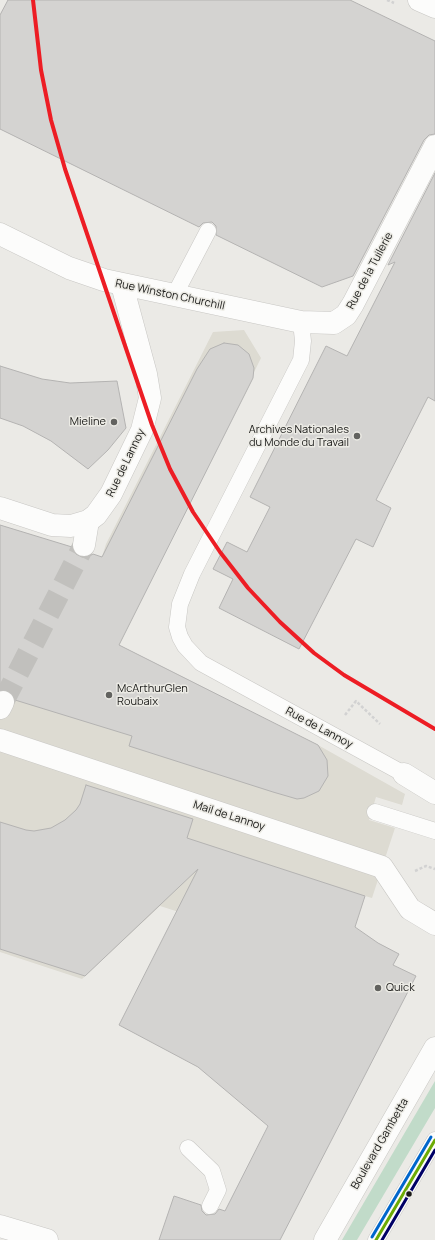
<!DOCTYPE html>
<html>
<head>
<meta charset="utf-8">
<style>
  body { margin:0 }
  canvas { display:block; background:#ebeae6 }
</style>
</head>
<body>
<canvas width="435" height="1240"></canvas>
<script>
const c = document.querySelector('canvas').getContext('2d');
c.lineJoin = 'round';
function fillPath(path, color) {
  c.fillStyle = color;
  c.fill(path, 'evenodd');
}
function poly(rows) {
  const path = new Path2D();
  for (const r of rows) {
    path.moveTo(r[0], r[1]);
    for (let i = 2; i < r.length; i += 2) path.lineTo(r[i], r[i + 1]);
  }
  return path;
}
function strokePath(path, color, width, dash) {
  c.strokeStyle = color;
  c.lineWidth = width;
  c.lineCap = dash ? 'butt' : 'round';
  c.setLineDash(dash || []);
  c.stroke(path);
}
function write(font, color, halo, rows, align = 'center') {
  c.font = font + ' Manrope,sans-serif';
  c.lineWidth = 3;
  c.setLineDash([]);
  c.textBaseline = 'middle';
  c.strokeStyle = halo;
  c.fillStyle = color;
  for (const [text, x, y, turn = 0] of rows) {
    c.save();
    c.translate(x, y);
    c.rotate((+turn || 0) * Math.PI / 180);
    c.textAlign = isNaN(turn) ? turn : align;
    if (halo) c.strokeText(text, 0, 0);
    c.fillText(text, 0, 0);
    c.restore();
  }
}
const built = poly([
  [244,330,261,358,119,645,318,745,405,794,402,805,376,797,369,820,395,828,372,898,365,896,339,963,160,906,82,979,0,952,0,525,102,557,106,544,213,332]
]);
const green = poly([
  [435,1081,435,1108,357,1240,342,1240]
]);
const building = poly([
  [8,0,350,0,435,41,435,134,429,135,424,140,353,276,322,287,216,235,216,226,212,222,203,223,199,227,0,129,0,15,8,0],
  [435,173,435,401,428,397,376,500,391,508,373,547,356,539,299,649,219,608,233,579,213,569,227,542,247,552,270,507,250,497,326,346,347,356,395,262,388,265,435,173],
  [224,343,238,345,249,354,254,368,253,378,119,645,318,745,327,760,328,776,319,791,304,798,297,799,273,792,129,746,132,736,15,700,9,691,0,690,0,525,72,547,76,554,82,557,88,557,93,554,102,557,197,369,210,349,224,343],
  [0,366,42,379,70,383,117,381,126,428,108,450,88,469,51,441,23,426,0,418,0,366],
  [86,785,193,819,187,838,365,896,355,927,378,943,399,954,393,965,416,976,280,1240,159,1240,174,1196,201,1205,202,1211,206,1215,215,1214,219,1209,225,1211,268,1126,198,1067,119,1025,198,869,85,976,0,949,0,822,26,830,34,831,51,828,65,820,76,810,80,804,86,785]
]);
const pedestrianTunnel = poly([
  [3,702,84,545]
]);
const path = poly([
  [387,0,394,3],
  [345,715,356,701,380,724],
  [415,871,426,866,435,869]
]);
const service = poly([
  [174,296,208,231],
  [301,322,303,341,301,360,192,574,180,604,177,627,180,637,185,646,201,663,404,774],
  [375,812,435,831],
  [188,1148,212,1171,218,1190,210,1206],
  [376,1240,435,1140]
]);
const pedestrian = poly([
  [84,545,88,521],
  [0,708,3,702],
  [0,740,382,867,410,909,435,924]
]);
const minor = poly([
  [419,0,435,7],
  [0,234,69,268,104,280,301,322,334,323,346,315,353,304,435,146],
  [0,508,52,525,71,526,88,521,96,515,111,494,142,430,150,398,146,374,122,285],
  [404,774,435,793]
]);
const tertiary = poly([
  [0,1226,47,1240]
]);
const primary = poly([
  [325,1240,435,1048]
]);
const bus1 = poly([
  [376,1240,435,1140]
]);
const bus2 = poly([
  [382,1240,435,1150]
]);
const bus3 = poly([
  [372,1237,431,1137]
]);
const metro1 = poly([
  [33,0,41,70,51,120,65,169,152,425,170,469,193,512,220,552,248,588,280,622,314,653,344,675,435,729]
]);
const markers = [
  [114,422,4,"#62625f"],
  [357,436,4,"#62625f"],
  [109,695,4,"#62625f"],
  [378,988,4,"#62625f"],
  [409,1194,3.5,"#191917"]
];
const streetNames = [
  ["Rue de la Tuilerie",370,271,-62],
  ["Rue Winston Churchill",170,295,12],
  ["Rue de Lannoy",126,463,-64],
  ["Rue de Lannoy",319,728,28],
  ["Mail de Lannoy",229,816,18],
  ["Boulevard Gambetta",380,1144,-60]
];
const poiNames = [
  ["Mieline",106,422],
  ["Archives Nationales",349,430],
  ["du Monde du Travail",349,443],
  ["McArthurGlen",117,689,"left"],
  ["Roubaix",117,702,"left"],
  ["Quick",386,988,"left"]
];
fillPath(built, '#dddbd2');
fillPath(green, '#c1dbc9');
fillPath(building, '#d4d3d1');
strokePath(building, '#b4b3b2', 1);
strokePath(pedestrianTunnel, '#c1c0bd', 22, [22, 11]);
strokePath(service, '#c8c7c4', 17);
strokePath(pedestrian, '#c8c7c4', 23);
strokePath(minor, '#c8c7c4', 23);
strokePath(tertiary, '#c8c7c4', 23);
strokePath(primary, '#c8c7c4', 23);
strokePath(path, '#d2d2d2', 2.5, [3, 2]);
strokePath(service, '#fcfcfb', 16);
strokePath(pedestrian, '#fcfcfb', 22);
strokePath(minor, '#fcfcfb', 22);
strokePath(tertiary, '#fcfcfb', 22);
strokePath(primary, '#fcfcfb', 22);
strokePath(bus1, '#6cab05', 3);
strokePath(bus2, '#006', 3);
strokePath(bus3, '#06c', 3);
strokePath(metro1, '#ed1d24', 4);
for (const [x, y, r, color] of markers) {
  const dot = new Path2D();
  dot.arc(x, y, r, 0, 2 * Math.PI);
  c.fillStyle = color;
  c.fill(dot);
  strokePath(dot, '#ecebe5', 1.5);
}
write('11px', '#191917', '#ecebe5', streetNames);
write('11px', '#191917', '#ecebe5', poiNames, 'right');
</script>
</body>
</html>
